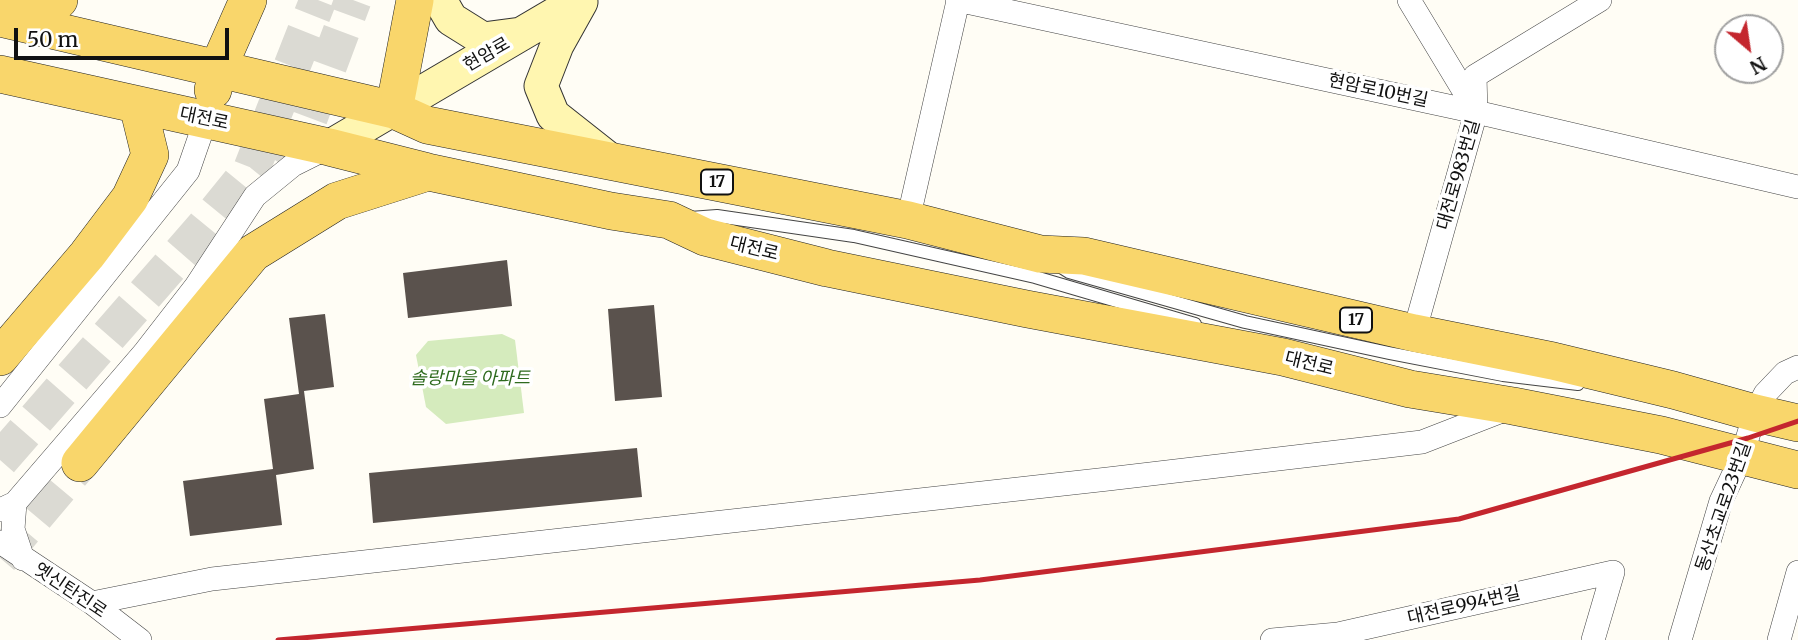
<!DOCTYPE html>
<html>
<head>
<meta charset="utf-8">
<style>
  body { margin:0 }
  #map { position:relative; width:1798px; height:640px; overflow:hidden; background:#fffdf5; font-family:Merriweather,serif }
  canvas { display:block }
  .north { position:absolute; left:1714px; top:14px; width:70px; height:70px; box-sizing:border-box; background:#fff; border:2px solid #a0a0a0; border-radius:50%; rotate:151deg; font-size:19px; font-weight:700; line-height:28px; text-align:center; color:#111 }
  .north::after { content:''; display:block; margin:auto; width:24px; height:32px; background:#c4262e; clip-path:polygon(50% 0,100% 100%,50% 72%,0 100%) }
  .scale { position:absolute; left:14px; top:28px; width:215px; height:32px; box-sizing:border-box; border:4px solid #111; border-top:0; padding-left:9px; font-size:21px; line-height:24px; white-space:nowrap; color:#111; -webkit-text-stroke:5px #fff; paint-order:stroke }
</style>
</head>
<body>
<div id="map">
<canvas width="1798" height="640"></canvas>
<div class="north">N</div>
<div class="scale">50 m</div>
</div>
<script>
const c = document.querySelector('canvas').getContext('2d');
c.lineJoin = 'round';
function fillPath(path, color) {
  c.fillStyle = color;
  c.fill(path, 'evenodd');
}
function poly(rows) {
  const path = new Path2D();
  for (const r of rows) {
    path.moveTo(r[0], r[1]);
    for (let i = 2; i < r.length; i += 2) path.lineTo(r[i], r[i + 1]);
  }
  return path;
}
function strokePath(path, color, width, dash) {
  c.strokeStyle = color;
  c.lineWidth = width;
  c.lineCap = dash ? 'butt' : 'round';
  c.setLineDash(dash || []);
  c.stroke(path);
}
function write(font, color, halo, rows, align = 'center') {
  c.font = font + ' Merriweather,"Noto Sans KR",serif';
  c.lineWidth = 7;
  c.setLineDash([]);
  c.textBaseline = 'middle';
  c.strokeStyle = halo;
  c.fillStyle = color;
  for (const [text, x, y, turn = 0] of rows) {
    c.save();
    c.translate(x, y);
    c.rotate((+turn || 0) * Math.PI / 180);
    c.textAlign = isNaN(turn) ? turn : align;
    if (halo) c.strokeText(text, 0, 0);
    c.fillText(text, 0, 0);
    c.restore();
  }
}
const green = poly([
  [502,334,515,340,524,413,446,424,426,407,416,355,428,341]
]);
const building = poly([
  [507,260,512,306,408,318,403,273],
  [654,305,662,397,615,401,608,309],
  [325,314,334,387,304,391,314,469,276,475,282,525,190,536,183,481,273,469,264,399,299,394,289,318],
  [637,448,642,497,373,523,369,473]
]);
const primaryTunnel = poly([
  [282,165,302,137,353,0],
  [0,460,204,227,252,168,318,0],
  [0,558,80,463]
]);
const lane = poly([
  [690,218,717,216,854,236,1035,277,1195,324],
  [1061,267,1069,272,1245,322,1389,353,1503,375,1578,384]
]);
const street = poly([
  [957,0,1476,112,1798,187],
  [1409,0,1476,111],
  [908,220,958,1],
  [1414,333,1476,112,1475,76,1600,0],
  [0,406,188,171,206,119],
  [15,503,13,529,23,559],
  [0,510,15,503,144,353,196,286,255,196,293,165,329,147],
  [0,542,92,603,140,640],
  [92,603,212,579,1108,479,1422,442,1507,409],
  [1272,640,1338,634,1613,572,1593,640],
  [1680,640,1721,501,1742,456,1755,413,1765,394,1785,373,1798,367],
  [1779,640,1798,572]
]);
const secondary = poly([
  [440,0,451,19,483,39,521,34],
  [581,2,557,45,541,86,553,115,610,160],
  [329,147,579,0]
]);
const primary = poly([
  [1,7,42,5,59,0],
  [0,18,394,110,427,125,908,220,1040,254,1084,256,1414,333,1553,361,1673,390,1755,413,1798,423],
  [0,74,329,147,428,172,611,211,669,220,705,237,827,268,1027,309,1283,357,1410,389,1513,406,1661,435,1798,470],
  [213,90,218,68,248,0],
  [394,110,415,0],
  [0,357,87,255,130,198,150,155,138,106],
  [80,463,253,253,337,201,428,172]
]);
const rail = poly([
  [278,640,980,580,1459,519,1748,438,1798,421]
]);
const shields = [
  [717,182,32],
  [1356,320,32]
];
const shieldNames = [
  ["17",717,182],
  ["17",1356,320]
];
const streetNames = [
  ["현암로",487,55,-30],
  ["현암로10번길",1378,91,12],
  ["대전로",204,119,12],
  ["대전로983번길",1459,175,-74],
  ["대전로",754,249,14],
  ["대전로",1309,364,14],
  ["동산초교로23번길",1724,507,-71],
  ["옛신탄진로",70,591,34],
  ["대전로994번길",1464,606,-13]
];
const parkNames = [
  ["솔랑마을 아파트",470,379]
];
fillPath(green, '#d5ebbd');
fillPath(building, '#5a524d');
strokePath(primaryTunnel, '#dbdad3', 37, [37, 18]);
strokePath(lane, '#444', 14);
strokePath(street, '#444', 24);
strokePath(secondary, '#333', 35);
strokePath(primary, '#222', 38);
strokePath(lane, '#fff', 12);
strokePath(street, '#fff', 23);
strokePath(secondary, '#fff6b0', 33);
strokePath(primary, '#f9d66b', 37);
strokePath(rail, '#c4262e', 5);
for (const [x, y, w] of shields) {
  const box = new Path2D();
  box.roundRect(x - w / 2, y - 12.5, w, 25, 5);
  c.fillStyle = '#fff';
  c.fill(box);
  strokePath(box, '#111', 2);
}
write('bold 16px', '#111', null, shieldNames);
write('18px', '#111', '#fff', streetNames);
write('italic 18px', '#2f6b1f', '#fff', parkNames);
</script>
</body>
</html>
